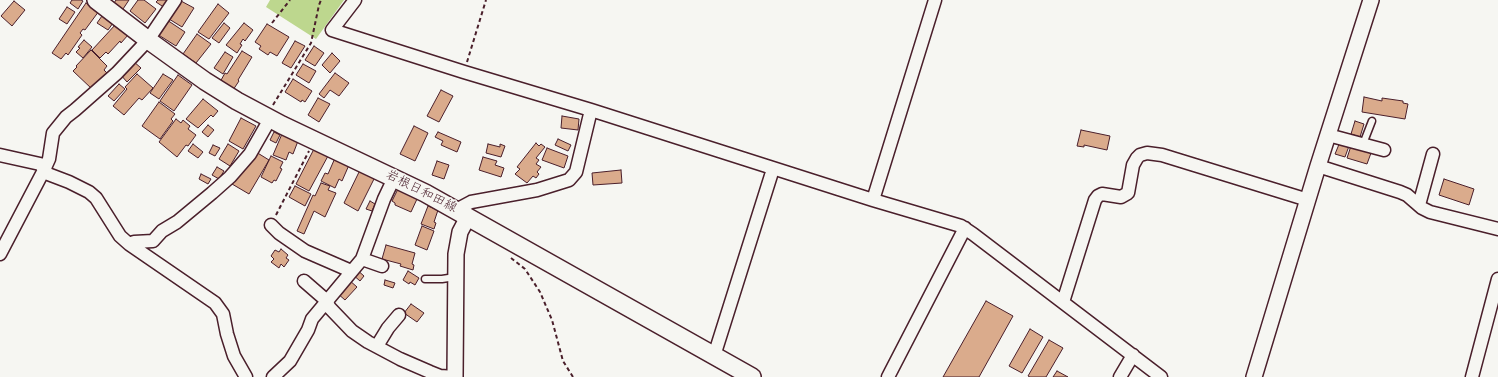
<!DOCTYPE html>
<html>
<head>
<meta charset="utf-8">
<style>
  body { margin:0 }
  canvas { display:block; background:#f6f6f2 }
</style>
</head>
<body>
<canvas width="1498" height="377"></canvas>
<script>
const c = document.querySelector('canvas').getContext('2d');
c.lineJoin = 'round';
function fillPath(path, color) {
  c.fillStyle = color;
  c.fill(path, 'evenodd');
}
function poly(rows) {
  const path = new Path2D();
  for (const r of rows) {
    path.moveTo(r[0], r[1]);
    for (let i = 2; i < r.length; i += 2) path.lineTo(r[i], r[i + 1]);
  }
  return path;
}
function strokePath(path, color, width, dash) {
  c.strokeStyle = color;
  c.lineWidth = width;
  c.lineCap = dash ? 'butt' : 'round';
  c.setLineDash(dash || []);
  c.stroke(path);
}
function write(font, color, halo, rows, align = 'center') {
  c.font = font + ' "Architects Daughter","Klee One",sans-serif';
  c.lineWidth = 3;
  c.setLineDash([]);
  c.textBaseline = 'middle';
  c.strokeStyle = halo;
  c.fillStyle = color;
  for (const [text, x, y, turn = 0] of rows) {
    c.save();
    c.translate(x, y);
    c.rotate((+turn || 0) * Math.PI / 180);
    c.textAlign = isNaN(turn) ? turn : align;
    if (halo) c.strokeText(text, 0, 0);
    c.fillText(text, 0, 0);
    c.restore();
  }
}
const green = poly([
  [270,0,344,0,316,39,266,7]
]);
const building = poly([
  [72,0,81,0,83,1,78,9,70,3,72,0],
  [116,0,129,0,123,9,114,3,116,0],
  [138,0,144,0,156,9,145,23,130,11,138,0],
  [158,0,171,0,165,8,156,2,158,0],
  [14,1,25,10,12,26,1,16,14,1],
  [181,1,194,8,182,27,169,19,181,1],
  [86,3,99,11,85,30,83,29,80,33,82,35,68,55,66,53,61,59,52,53,86,3],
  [218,4,229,13,209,39,198,32,218,4],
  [67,7,75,12,67,24,59,19,67,7],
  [102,16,113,23,108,30,97,23,102,16],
  [167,20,185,32,176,46,157,34,167,20],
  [224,23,230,28,219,43,212,38,224,23],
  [244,23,253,30,245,41,243,39,240,44,242,45,237,53,226,45,244,23],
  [116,24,128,35,121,43,120,41,108,54,106,52,100,58,92,50,116,24],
  [267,24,289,37,277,56,270,52,268,55,259,49,261,46,255,42,267,24],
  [197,34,211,44,196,63,183,54,197,34],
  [84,40,92,47,83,58,76,52,80,48,78,47,84,40],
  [295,41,305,46,291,68,282,63,295,41],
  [314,46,324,53,315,66,305,60,314,46],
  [91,50,107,66,104,70,107,73,92,89,73,71,77,67,76,66,91,50],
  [242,51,252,57,238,80,239,81,233,90,220,82,225,73,227,74,242,51],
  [225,52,233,57,223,74,214,68,225,52],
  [332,53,340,61,330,73,322,65,332,53],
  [133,61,141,68,127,82,120,74,133,61],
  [303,64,316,71,309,83,296,75,303,64],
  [335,73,349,83,339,96,330,90,324,98,319,94,335,73],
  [137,74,153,88,142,100,139,98,124,115,113,106,127,89,125,87,137,74],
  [163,74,173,80,159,99,150,93,163,74],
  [178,75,192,85,174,111,160,101,178,75],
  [293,79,312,91,305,102,302,100,301,102,285,92,293,79],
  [119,84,125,89,114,101,108,96,119,84],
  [441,90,453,96,439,122,427,116,441,90],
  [1364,97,1382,101,1382,98,1403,101,1403,103,1408,104,1405,119,1362,112,1364,97],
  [318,98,330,104,319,122,308,115,318,98],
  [203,99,218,111,213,117,211,115,198,128,186,119,203,99],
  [159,102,175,114,171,119,173,121,160,139,142,126,159,102],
  [562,116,579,119,578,130,561,128,562,116],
  [241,118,256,126,243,149,229,141,241,118],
  [176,119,181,123,183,120,190,126,188,129,196,135,188,146,186,145,177,157,159,142,176,119],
  [1355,121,1364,124,1360,137,1351,134,1355,121],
  [208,125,214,130,208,137,202,132,208,125],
  [414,126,428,133,415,161,400,154,414,126],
  [1081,130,1110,136,1107,150,1084,145,1084,147,1077,146,1081,130],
  [274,132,280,135,276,143,270,140,274,132],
  [438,132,461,142,457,152,441,145,443,141,435,137,438,132],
  [282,134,298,141,293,154,289,152,286,160,273,155,282,134],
  [558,139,571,145,568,151,555,145,558,139],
  [1340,142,1349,146,1345,157,1335,154,1340,142],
  [536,143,539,146,541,144,545,147,536,158,539,160,536,164,541,167,537,172,539,174,536,178,533,176,527,183,515,174,520,169,517,167,536,143],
  [193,144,203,152,198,158,188,151,193,144],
  [228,144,239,151,230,166,219,159,228,144],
  [488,144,500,147,500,144,505,146,501,157,486,153,488,144],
  [213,145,220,148,215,156,209,153,213,145],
  [1351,146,1371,153,1367,164,1347,158,1351,146],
  [547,148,568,156,564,168,542,160,547,148],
  [314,149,328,156,309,191,296,184,314,149],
  [256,152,269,160,249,194,232,184,243,166,247,168,256,152],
  [271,156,283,162,280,168,282,169,276,181,274,180,272,183,261,177,271,156],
  [483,157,497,161,495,165,504,168,501,177,479,170,483,157],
  [335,158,349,165,342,181,339,179,335,188,321,181,325,173,328,174,335,158],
  [437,161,449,165,444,179,432,175,437,161],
  [217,167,224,171,219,179,212,175,217,167],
  [360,170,375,177,358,211,344,203,360,170],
  [621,170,622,183,593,185,592,173,621,170],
  [201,174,211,179,208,184,199,179,201,174],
  [1444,179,1474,189,1469,205,1439,195,1444,179],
  [321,183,330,186,328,190,336,193,325,217,314,211,304,234,297,231,313,195,315,196,321,183],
  [295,186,311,194,305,206,289,197,295,186],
  [398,189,417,199,411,212,395,205,395,203,392,201,398,189],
  [370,201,375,204,372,211,366,209,370,201],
  [428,206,438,210,434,222,436,223,434,229,421,224,428,206],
  [422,226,434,231,427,250,415,245,422,226],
  [386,245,415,253,412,264,414,265,413,270,400,266,401,264,382,259,386,245],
  [281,249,288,255,286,258,289,260,284,267,281,264,279,268,271,262,274,259,271,256,275,250,279,252,281,249],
  [356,269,364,276,360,281,352,274,356,269],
  [408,271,419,278,415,285,410,282,409,284,403,280,408,271],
  [349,280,357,287,345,300,337,293,349,280],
  [385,280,395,283,393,288,384,285,385,280],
  [986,301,1013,316,979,377,943,377,986,301],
  [411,304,424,313,417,322,404,313,411,304],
  [1030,329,1043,337,1022,373,1009,366,1030,329],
  [1049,340,1063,348,1046,377,1030,377,1028,376,1049,340],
  [1057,371,1068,377,1053,377,1057,371]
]);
const path = poly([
  [272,23,290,0],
  [467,62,486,0],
  [273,105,311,43,319,5,321,0],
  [276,215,309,151],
  [511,258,525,269,540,292,552,320,563,361,573,377]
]);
const service = poly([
  [1363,144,1372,121],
  [425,279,442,279,455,277]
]);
const minor = poly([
  [355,0,332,30,464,72,591,110,873,200,961,226,973,234,1161,377],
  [1328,135,1384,150],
  [0,155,40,164,48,174,69,182,89,192,96,198,120,236,129,244,215,303,223,314,227,334,234,356,246,377],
  [1318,166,1400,192,1407,195,1422,208,1430,212,1498,229],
  [873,200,935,0],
  [1419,205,1433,154],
  [456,210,471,202,537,190,569,180,576,172,591,110],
  [271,225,279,233,305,251,351,271],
  [129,244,134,242,153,241,162,231,177,222,212,193,230,177,250,154,270,119],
  [0,254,44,170,49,159,53,133,66,117,75,110,117,73,148,40,175,0],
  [362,259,382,266],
  [304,281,327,301,329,307,352,331,368,342,400,359,430,372,440,376,455,377],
  [1063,302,1095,200,1098,196,1102,194,1121,197,1128,193,1133,165,1137,158,1140,155,1147,153,1162,155,1308,200],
  [377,346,388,328,399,315],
  [714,356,773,169],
  [273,377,290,361,308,330,312,319,362,259,384,199,394,178],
  [888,377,965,228],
  [1120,377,1133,355],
  [1472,377,1498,279]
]);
const tertiary = poly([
  [455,377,456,254,460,232,468,217],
  [1254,377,1318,166,1371,0]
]);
const secondary = poly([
  [96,0,148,40,205,81,237,101,282,125,425,193,752,377]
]);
const streetNames = [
  ["岩根日和田線",421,192,27]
];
fillPath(green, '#bdd78e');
fillPath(building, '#daab8c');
strokePath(building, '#4a1f2b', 1);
strokePath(service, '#4a1f2b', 9);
strokePath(minor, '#4a1f2b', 15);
strokePath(tertiary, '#4a1f2b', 18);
strokePath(secondary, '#4a1f2b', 20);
strokePath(path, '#4a1f2b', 2, [4, 3]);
strokePath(service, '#f6f6f2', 6);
strokePath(minor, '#f6f6f2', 12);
strokePath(tertiary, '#f6f6f2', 15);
strokePath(secondary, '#f6f6f2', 17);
write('13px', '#4a1f2b', '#f6f6f2', streetNames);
</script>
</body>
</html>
